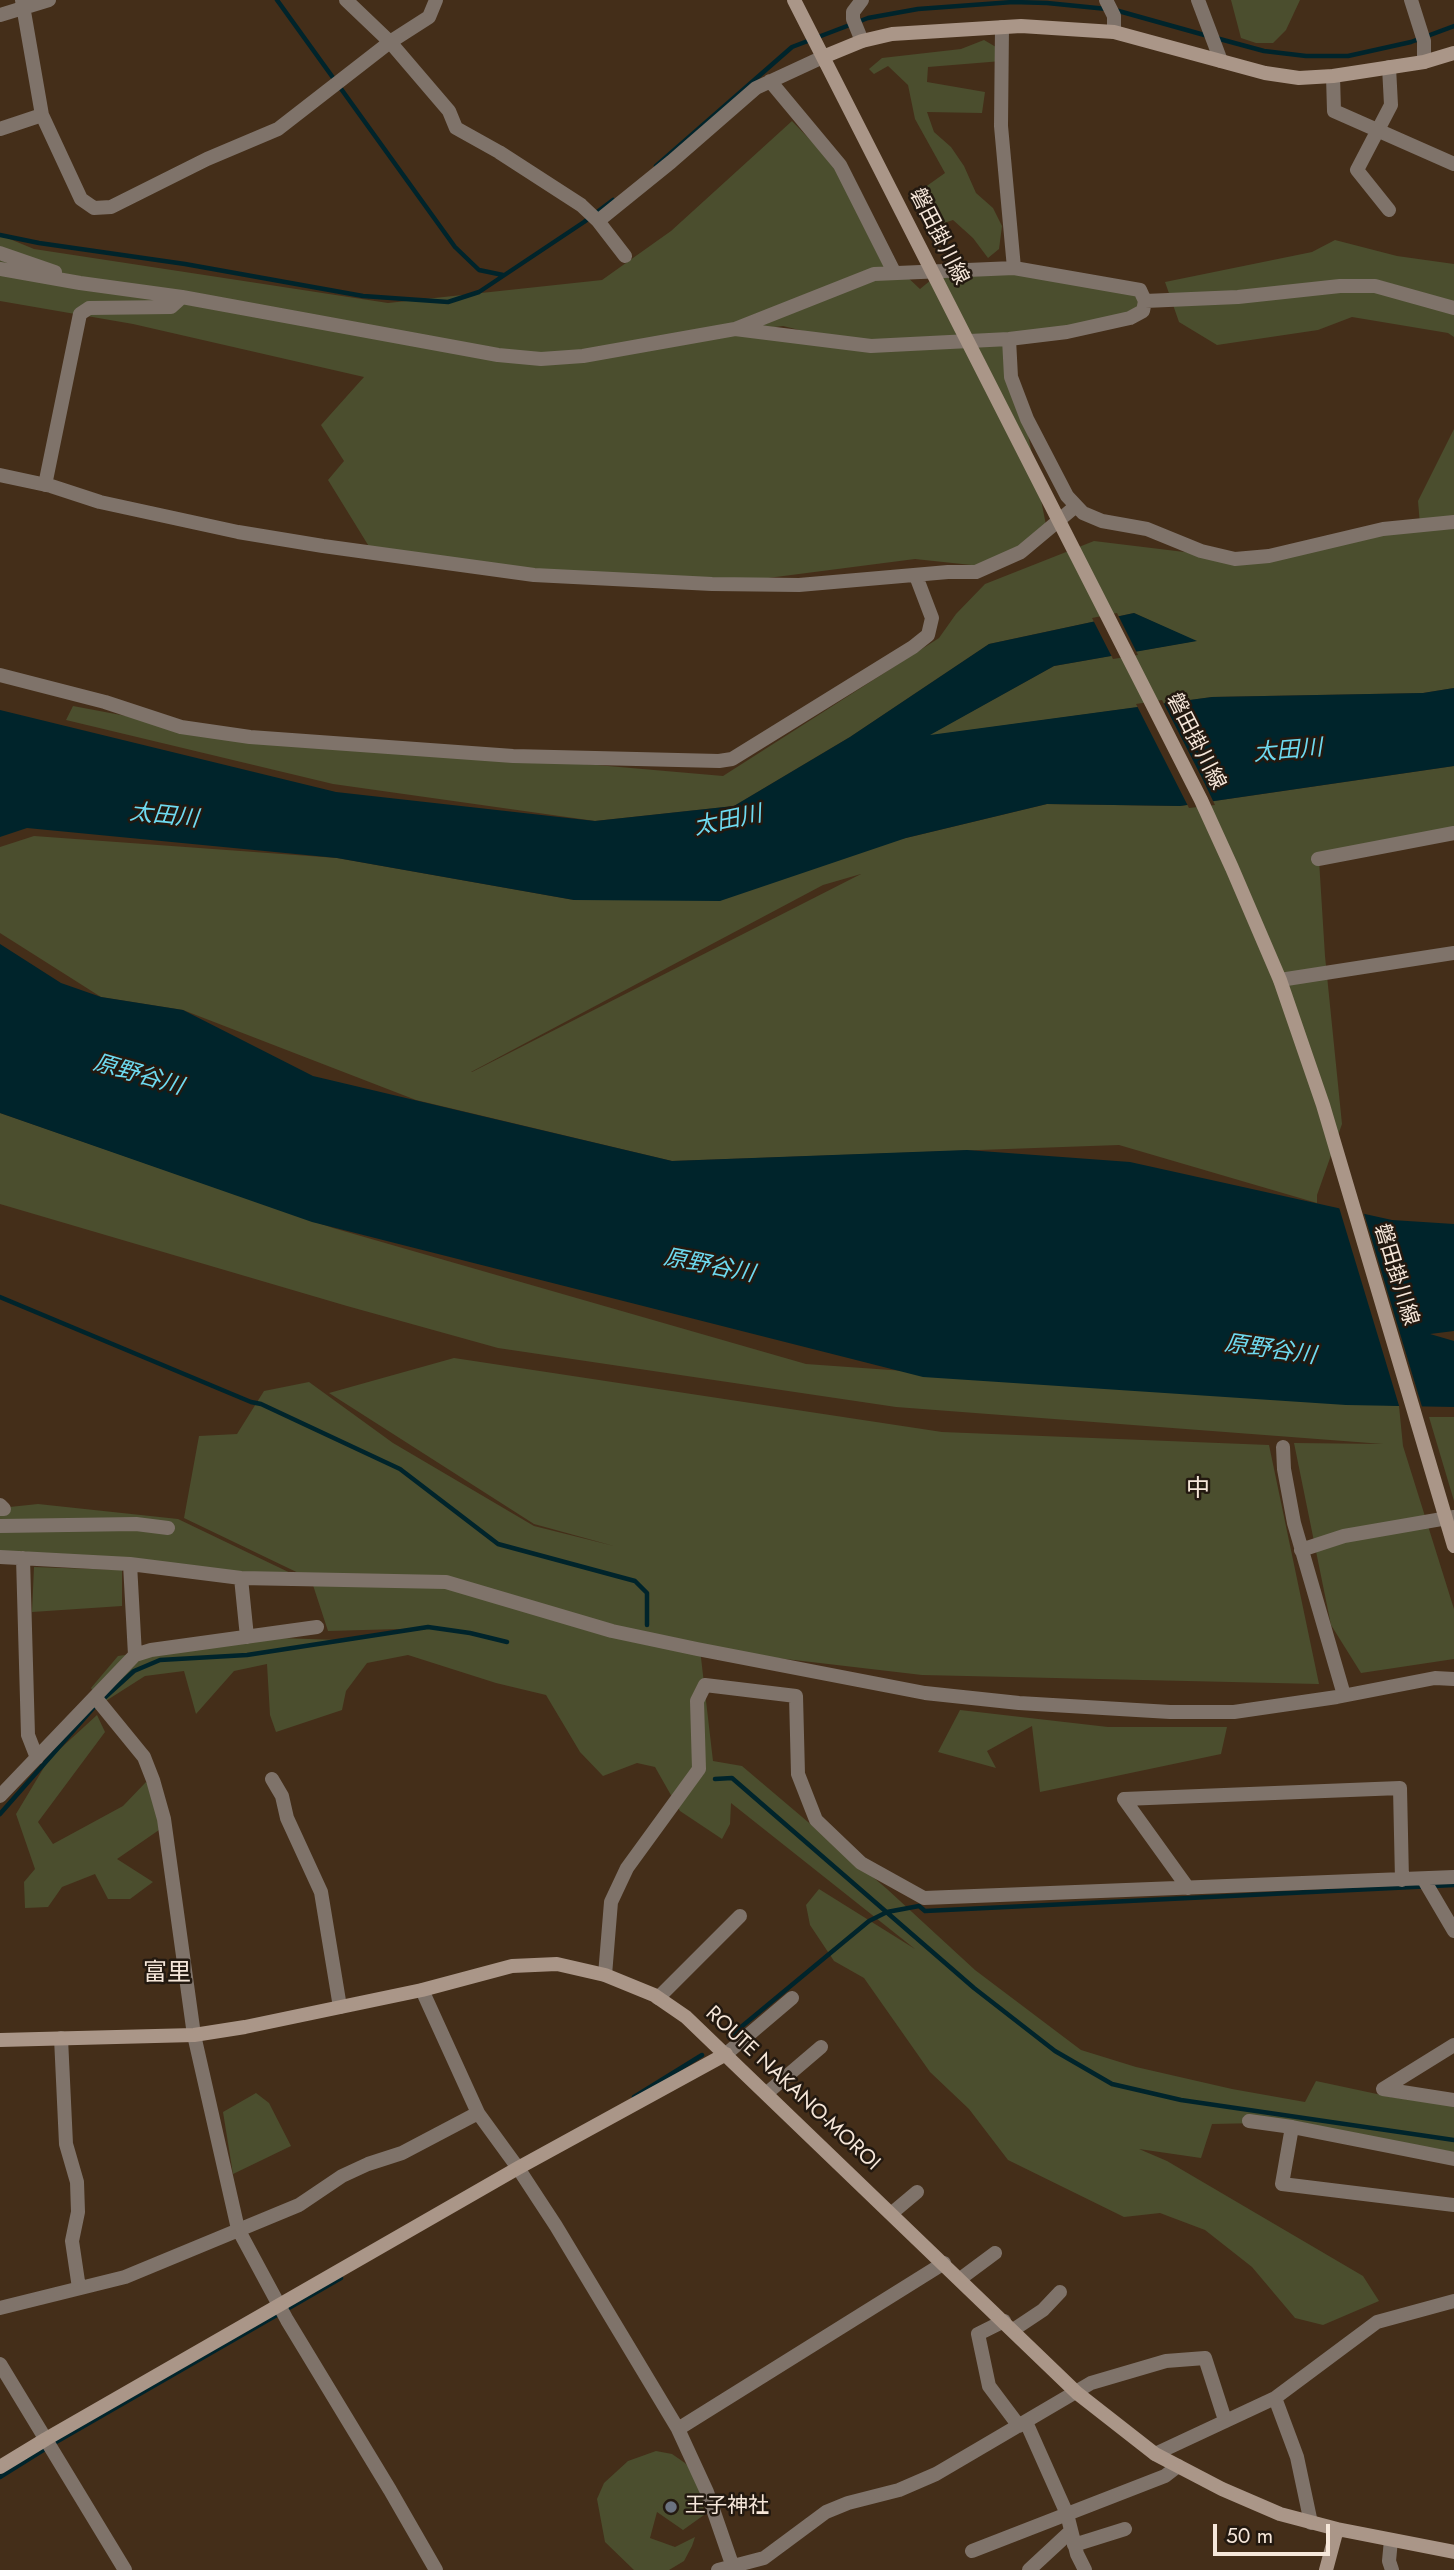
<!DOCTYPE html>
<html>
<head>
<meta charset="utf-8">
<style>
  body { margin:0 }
  #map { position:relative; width:1454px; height:2570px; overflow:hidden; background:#442e19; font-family:Jost,sans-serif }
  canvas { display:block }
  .scale { position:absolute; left:1213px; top:2524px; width:117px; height:32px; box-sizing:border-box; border:4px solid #f6e7da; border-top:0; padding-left:9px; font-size:21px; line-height:24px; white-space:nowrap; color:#f6e7da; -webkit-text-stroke:5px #231910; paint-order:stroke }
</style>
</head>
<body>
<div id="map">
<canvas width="1454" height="2570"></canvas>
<div class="scale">50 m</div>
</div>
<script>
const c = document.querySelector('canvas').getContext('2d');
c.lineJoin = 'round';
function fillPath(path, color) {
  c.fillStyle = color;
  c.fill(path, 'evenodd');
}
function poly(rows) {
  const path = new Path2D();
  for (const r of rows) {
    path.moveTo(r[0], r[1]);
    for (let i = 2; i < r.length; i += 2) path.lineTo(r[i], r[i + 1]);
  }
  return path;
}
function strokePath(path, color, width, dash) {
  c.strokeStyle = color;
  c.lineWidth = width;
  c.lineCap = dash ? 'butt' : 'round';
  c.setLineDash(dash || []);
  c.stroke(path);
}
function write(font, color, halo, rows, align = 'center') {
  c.font = font + ' Jost,"Noto Sans JP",sans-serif';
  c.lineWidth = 5;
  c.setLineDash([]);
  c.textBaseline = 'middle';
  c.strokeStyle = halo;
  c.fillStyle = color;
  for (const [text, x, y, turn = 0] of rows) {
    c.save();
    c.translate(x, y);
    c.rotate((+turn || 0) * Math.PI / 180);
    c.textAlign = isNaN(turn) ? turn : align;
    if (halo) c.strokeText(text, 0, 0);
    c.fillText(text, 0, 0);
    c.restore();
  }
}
const green = poly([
  [1231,0,1300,0,1286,30,1273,43,1256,43,1241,38],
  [984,40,996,47,1002,61,928,67,927,82,985,92,982,113,927,112,934,132,951,147,964,166,976,193,993,208,1002,226,999,249,988,258,973,238,953,220,932,227,914,195,945,173,915,119,908,85,888,66,874,74,869,69,882,58,961,49],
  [792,121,847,178,887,258,920,289,954,261,1054,275,1140,290,1143,311,1009,339,1047,530,990,567,915,559,768,578,626,580,373,553,328,480,344,461,321,425,364,377,133,324,0,301,0,235,34,249,388,303,602,280,671,231],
  [783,326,840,340,757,331,666,341],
  [1335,240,1397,256,1454,264,1454,337,1448,333,1352,317,1318,330,1217,345,1179,322,1165,282,1312,252],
  [1454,429,1454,518,1420,525,1418,501],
  [1454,522,1454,688,1423,693,1212,697,927,736,1054,666,1195,641,1134,613,989,644,850,737,734,806,595,821,333,784,66,720,73,706,206,731,723,776,939,638,956,614,985,584,1094,541,1242,559],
  [1454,766,1454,828,1319,860,1325,956,1342,1124,1317,1195,1317,1203,1119,1145,672,1161,416,1100,183,1010,101,997,0,933,0,847,34,836,337,858,574,900,906,838,1047,804,1180,806],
  [861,874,472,1072,471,1072,823,885],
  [0,1113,333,1228,806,1364,1399,1406,1403,1446,1454,1609,1454,1659,1361,1673,1331,1625,1294,1443,1383,1444,896,1407,498,1348,347,1306,0,1204],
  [454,1358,942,1432,1269,1445,1319,1684,922,1675,700,1649,713,1761,742,1766,887,1889,975,1970,1081,2050,1136,2067,1232,2089,1305,2102,1316,2081,1391,2097,1454,2106,1454,2152,1260,2123,1212,2124,1201,2158,1139,2149,1167,2161,1363,2276,1379,2301,1323,2325,1295,2318,1252,2267,1205,2230,1160,2213,1124,2217,1008,2160,969,2109,930,2072,864,1978,834,1961,810,1925,806,1905,819,1889,915,1949,731,1803,730,1824,722,1839,680,1811,655,1767,637,1763,603,1776,580,1752,546,1695,496,1683,408,1655,367,1663,346,1691,342,1710,276,1732,270,1715,267,1664,234,1671,196,1714,184,1671,145,1676,101,1704,91,1688,118,1656,247,1637,340,1640,436,1628,328,1631,311,1579,184,1518,199,1436,237,1434,264,1391,309,1382,393,1443,534,1526,614,1546,534,1524,329,1393],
  [1429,1417,1454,1417,1454,1501],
  [38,1504,178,1519,303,1579,0,1561,0,1508],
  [34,1567,122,1570,122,1606,32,1612],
  [960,1710,1108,1727,1227,1727,1221,1754,1040,1792,1032,1726,987,1751,996,1768,938,1752],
  [97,1715,105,1732,38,1822,53,1844,123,1806,146,1782,158,1797,159,1830,117,1859,153,1882,130,1899,108,1899,95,1874,62,1887,48,1907,25,1908,24,1882,35,1869,16,1814,49,1759],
  [256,2093,269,2103,291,2146,233,2174,223,2112],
  [656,2451,672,2454,685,2463,701,2480,704,2515,683,2530,657,2512,650,2538,675,2547,695,2537,692,2546,684,2561,669,2570,634,2570,605,2542,597,2499,604,2483,628,2461]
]);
const water = poly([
  [1134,613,1197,641,1054,666,930,735,1212,697,1423,693,1454,688,1454,766,1180,806,1047,804,906,838,720,901,574,900,337,858,27,828,0,837,0,710,336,792,595,821,734,806,850,737,989,644],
  [0,944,61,983,101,997,183,1010,313,1076,672,1161,967,1150,1130,1162,1392,1220,1454,1224,1454,1331,1430,1334,1454,1341,1454,1407,1346,1405,923,1377,312,1222,0,1113]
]);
const pier = poly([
  [1117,613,1138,655,1113,659,1092,618],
  [1162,700,1202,778,1215,805,1189,808,1136,704],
  [1338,1204,1363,1210,1423,1410,1400,1409]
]);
const stream = poly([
  [277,0,455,247,479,270,503,275],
  [1115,10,1208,36],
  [1216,38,1264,51,1306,56,1348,56,1411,42,1454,26],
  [656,166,792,47,868,18,918,9,1013,2,1047,3,1107,9],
  [0,235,39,243,185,264,363,296,448,302,479,292,584,222,613,200],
  [0,1297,251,1402,261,1404,400,1469,498,1544,635,1581,647,1593,647,1625],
  [102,1700,134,1671,160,1660,247,1655,428,1627,470,1633,507,1642],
  [715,1779,732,1778,974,1988,1055,2051,1112,2084,1181,2100,1454,2140],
  [0,1814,95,1706],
  [729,2037,869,1921,887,1912,919,1906,925,1911,1454,1885],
  [634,2097,702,2055],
  [0,2477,56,2442,341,2278]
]);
const street = poly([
  [22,0,42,115,81,199,94,208,111,207,207,159,278,129,390,42,429,17,436,0],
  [346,0,390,42,449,111,456,128,499,152,581,205,598,221,625,256],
  [862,0,853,12,853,19,862,41],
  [1106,0,1114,16,1114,32],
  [1198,0,1221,61],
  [1411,0,1424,41,1424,62],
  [0,15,49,0],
  [1002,27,1001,126,1014,268],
  [1389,67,1391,105,1357,170,1389,210],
  [1333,76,1334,111,1454,164],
  [770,81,840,165,894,272],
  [0,129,42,115],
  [598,221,671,162,756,88,823,57],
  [0,253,55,272],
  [0,269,80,283,182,297,498,355,541,359,583,356,735,329,874,274,1014,268,1140,290,1145,301,1143,311,1130,318,1067,332,1009,339,871,346,735,329],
  [1145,301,1238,297,1340,286,1375,286,1454,308],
  [1009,339,1011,377,1027,419,1067,496,1083,513,1102,521,1147,529,1201,551,1235,559,1269,556,1383,529,1454,522],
  [0,475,51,486,100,502,238,532,323,546,534,575,712,584,799,585,948,572,976,572,1021,552,1076,506],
  [45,485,80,314,89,308,171,307,182,297],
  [0,675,105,702,181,727,250,737,513,756,719,761,732,759,913,647,928,635,932,618,916,576],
  [1318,859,1454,833],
  [1280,980,1454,953],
  [1283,1447,1284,1469,1294,1523,1344,1695],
  [0,1505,4,1509,0,1509],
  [0,1526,136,1524,168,1528],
  [1301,1550,1344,1536,1454,1517],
  [0,1557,130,1564,241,1578,446,1582,612,1631,697,1649,925,1693,1019,1703,1170,1712,1234,1712,1337,1697,1435,1678,1454,1679],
  [23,1558,28,1735,37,1758],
  [130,1564,135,1655],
  [241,1578,247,1637],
  [95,1697,144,1757,153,1780,164,1819,194,2035,238,2229,287,2320,390,2490,436,2570],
  [272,1779,282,1796,287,1818,321,1892,340,2007],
  [0,1796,135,1655,151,1650,317,1627],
  [1424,1880,1454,1931],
  [1188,1888,1124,1799,1400,1788,1402,1880],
  [605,1975,611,1902,627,1868,699,1769,697,1701,705,1685,796,1696,798,1774,816,1820,861,1863,924,1898,1454,1877],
  [422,1990,478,2113,518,2168,556,2226,678,2429,707,2492,734,2570],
  [658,1998,740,1916],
  [61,2038,66,2144,77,2182,78,2212,72,2241,79,2288],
  [726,2054,792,1998],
  [1383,2089,1454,2045],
  [1383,2089,1454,2100],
  [767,2093,821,2047],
  [1249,2121,1292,2127,1454,2159],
  [1292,2127,1282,2184,1454,2205],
  [892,2213,917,2192],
  [960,2279,995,2253],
  [0,2308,125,2277,299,2205,342,2176,368,2164,402,2153,478,2113],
  [1004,2321,978,2334,989,2386,1019,2426],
  [1013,2330,1043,2310,1060,2292],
  [0,2364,125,2570],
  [1275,2398,1297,2457,1311,2523],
  [1026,2422,1067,2514,1077,2554,1085,2570],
  [678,2429,944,2263],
  [1155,2454,1275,2398,1377,2322,1454,2301],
  [1391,2540,1389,2561,1392,2570],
  [1074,2545,1125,2529],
  [972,2551,1165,2476,1178,2466],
  [718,2570,764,2558,826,2512,848,2503,899,2490,936,2474,1091,2383,1166,2361,1205,2358,1225,2420],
  [1029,2570,1071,2531]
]);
const secondary = poly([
  [794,0,1201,800,1232,868,1280,980,1323,1105,1454,1546],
  [823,57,862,41,892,34,1021,26,1114,32,1265,73,1299,78,1333,76,1424,62,1454,53],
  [0,2040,194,2035,245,2027,422,1990,512,1966,557,1964,605,1975,654,1995,686,2017,1077,2393,1155,2454,1222,2489,1280,2514,1337,2529,1454,2552],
  [0,2467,46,2439,518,2168,726,2054],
  [1326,2570,1337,2529]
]);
const markers = [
  [671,2507,7,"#6b7280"]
];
const streetNames = [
  ["磐田掛川線",938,237,63],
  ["磐田掛川線",1195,742,63],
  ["磐田掛川線",1395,1275,73],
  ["ROUTE NAKANO-MOROI",792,2089,43]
];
const poiNames = [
  ["王子神社",685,2507]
];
const waterNames = [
  ["太田川",1288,752,-5],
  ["太田川",164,817,6],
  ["太田川",728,822,-12],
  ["原野谷川",138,1076,16],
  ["原野谷川",709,1267,11],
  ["原野谷川",1270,1351,8]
];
const quarterNames = [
  ["中",1198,1490],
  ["富里",167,1974]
];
fillPath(green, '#4b4e2e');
fillPath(water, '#00242b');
fillPath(pier, '#442e19');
strokePath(stream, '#00242b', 4.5);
strokePath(street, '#7f736a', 14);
strokePath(secondary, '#aa9688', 14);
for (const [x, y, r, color] of markers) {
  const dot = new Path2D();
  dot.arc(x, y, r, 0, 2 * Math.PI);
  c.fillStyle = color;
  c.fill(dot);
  strokePath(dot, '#231910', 2.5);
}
write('21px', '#f6e7da', '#231910', streetNames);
write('21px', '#f6e7da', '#231910', poiNames, 'left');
write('italic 23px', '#6edaf0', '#231910', waterNames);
write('24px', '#f6e7da', '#231910', quarterNames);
</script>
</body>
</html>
